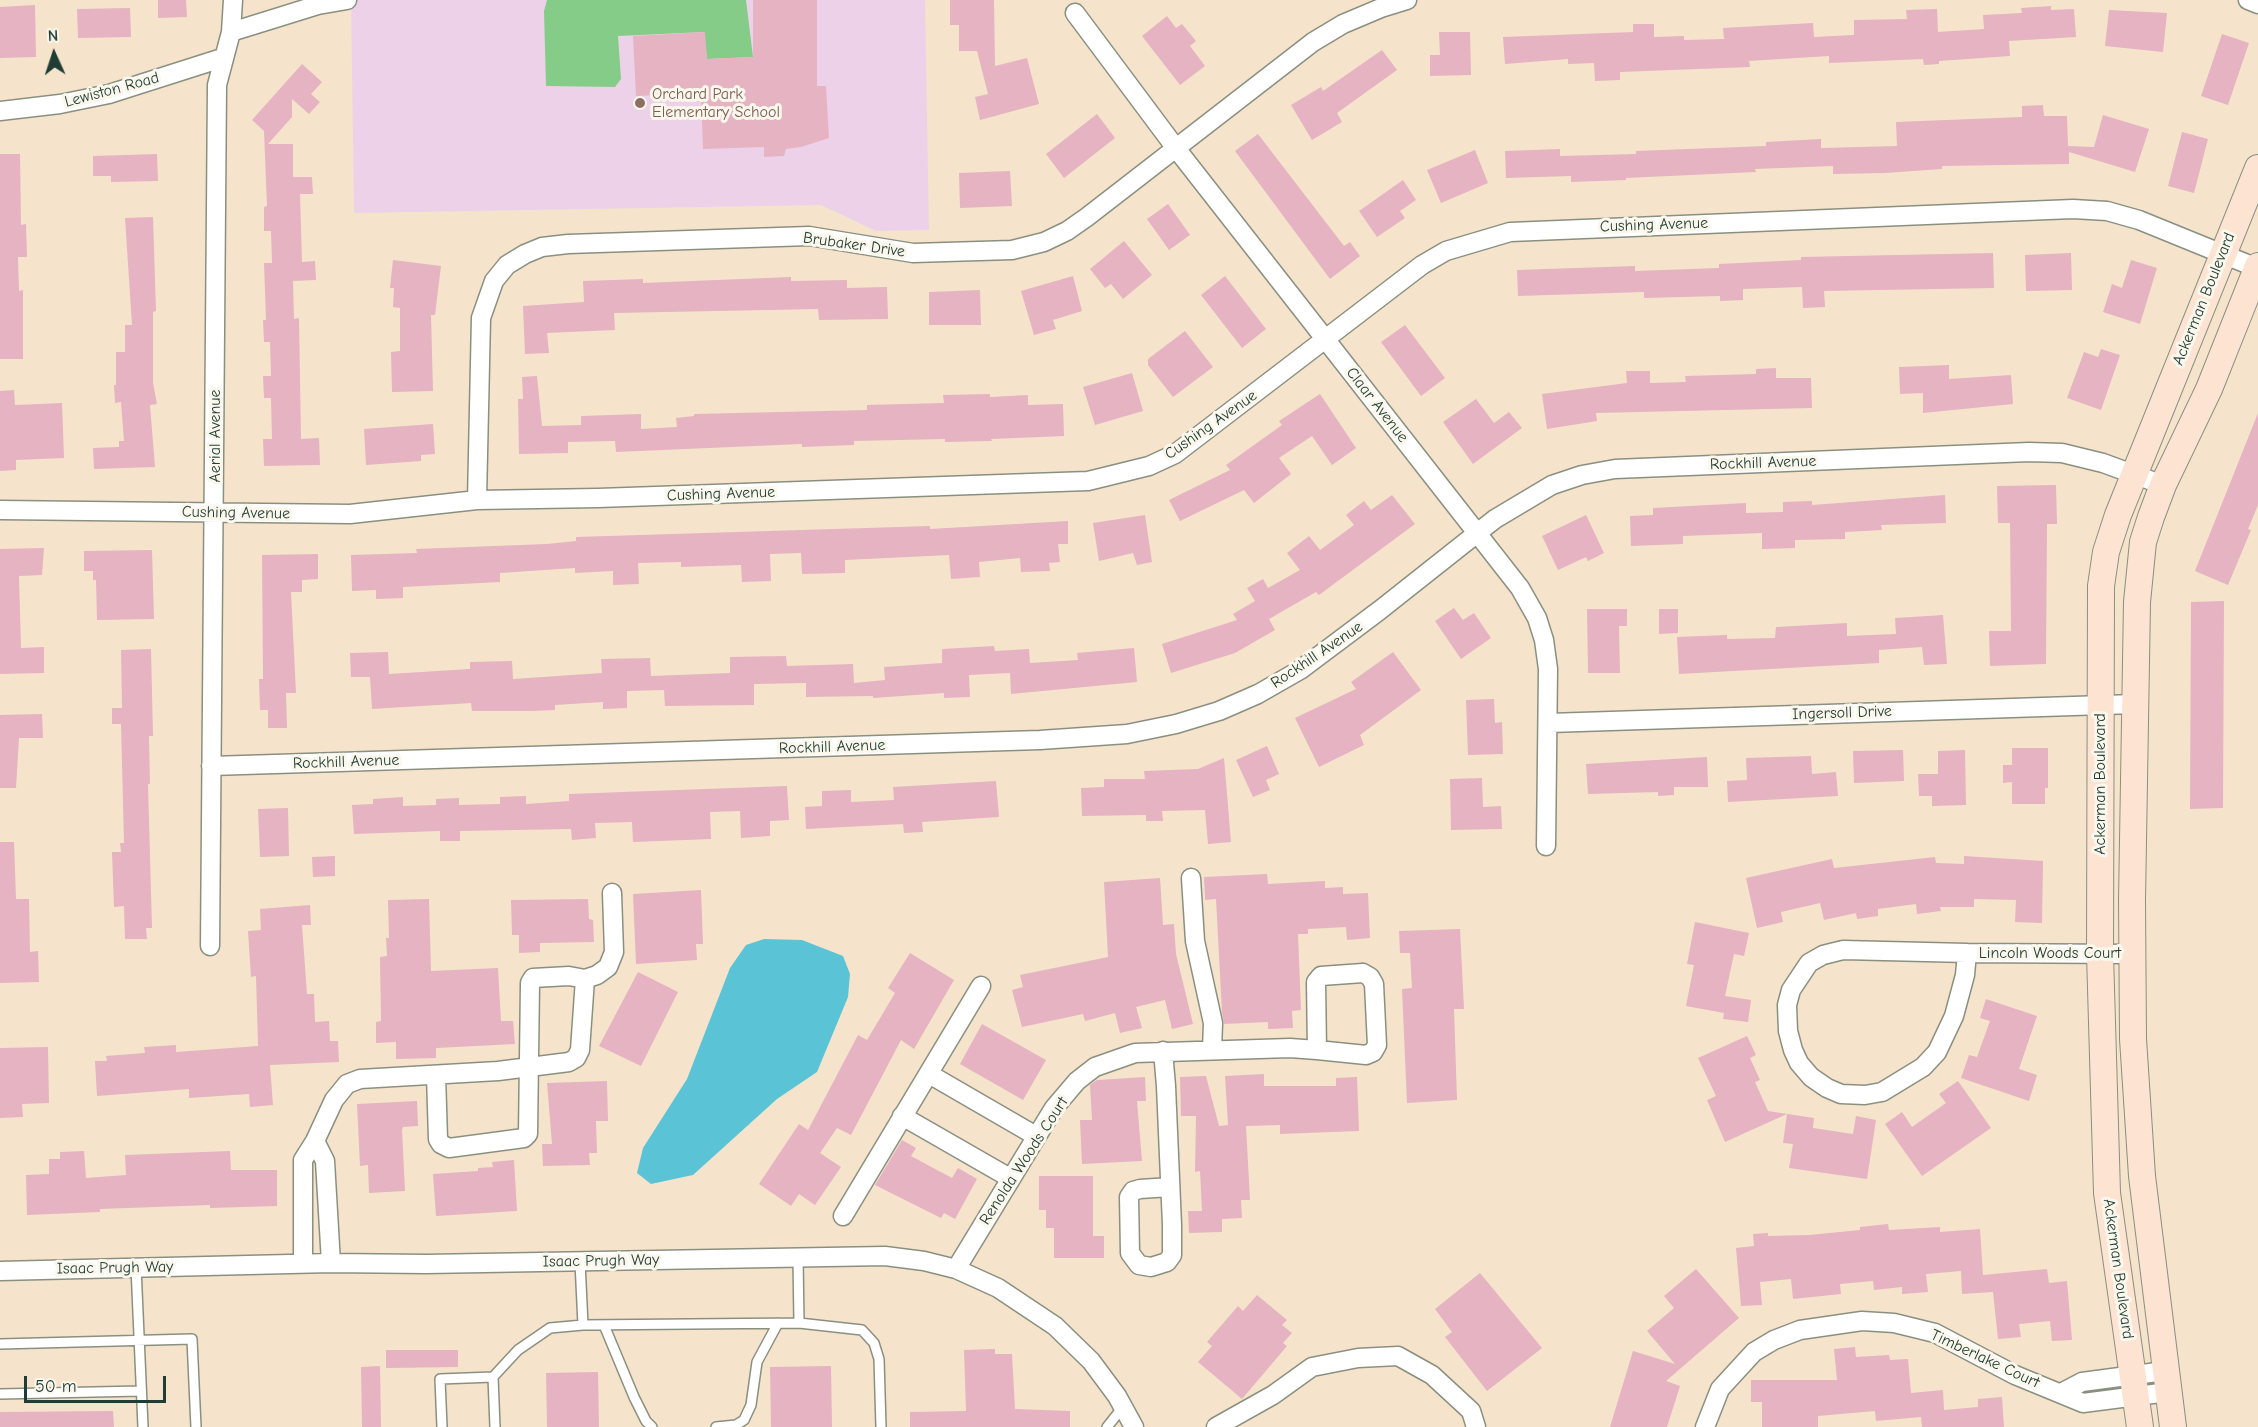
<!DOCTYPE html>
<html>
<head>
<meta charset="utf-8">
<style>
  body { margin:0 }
  #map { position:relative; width:2258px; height:1427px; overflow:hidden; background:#f5e4cb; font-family:"Comic Neue",sans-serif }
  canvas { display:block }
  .north { position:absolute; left:24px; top:24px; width:60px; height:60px; -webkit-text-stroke:4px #fbf7ec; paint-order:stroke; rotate:357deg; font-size:16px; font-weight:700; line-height:24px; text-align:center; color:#1f3d34 }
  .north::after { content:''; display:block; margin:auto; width:21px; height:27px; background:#1f3d34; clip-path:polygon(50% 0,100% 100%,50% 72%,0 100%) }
  .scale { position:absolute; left:24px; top:1376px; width:142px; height:27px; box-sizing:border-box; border:3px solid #1f3d34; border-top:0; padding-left:8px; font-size:18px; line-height:21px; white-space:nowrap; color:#1f3d34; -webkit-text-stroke:4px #fbf7ec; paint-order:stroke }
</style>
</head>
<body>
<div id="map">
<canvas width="2258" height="1427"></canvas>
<div class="north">N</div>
<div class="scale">50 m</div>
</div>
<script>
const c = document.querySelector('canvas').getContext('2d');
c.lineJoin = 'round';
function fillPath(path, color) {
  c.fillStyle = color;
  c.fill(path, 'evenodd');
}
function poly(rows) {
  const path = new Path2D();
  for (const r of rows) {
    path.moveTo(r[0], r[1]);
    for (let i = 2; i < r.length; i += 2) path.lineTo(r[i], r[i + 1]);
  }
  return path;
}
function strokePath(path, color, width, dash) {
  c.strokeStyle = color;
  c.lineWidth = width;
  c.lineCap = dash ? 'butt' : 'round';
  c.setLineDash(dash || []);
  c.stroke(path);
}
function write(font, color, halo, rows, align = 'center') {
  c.font = font + ' "Comic Neue",sans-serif';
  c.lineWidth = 6;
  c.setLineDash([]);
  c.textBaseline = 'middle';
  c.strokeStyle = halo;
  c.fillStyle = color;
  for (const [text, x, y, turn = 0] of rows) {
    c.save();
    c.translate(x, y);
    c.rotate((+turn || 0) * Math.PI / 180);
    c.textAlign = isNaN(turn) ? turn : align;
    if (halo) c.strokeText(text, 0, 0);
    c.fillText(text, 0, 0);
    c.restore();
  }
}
const built = poly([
  [351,0,925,0,929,230,876,231,821,205,354,213]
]);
const green = poly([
  [547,0,746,0,753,57,707,59,704,32,618,36,621,79,615,87,546,86,544,11]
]);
const water = poly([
  [764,939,802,940,843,956,850,974,848,997,817,1072,777,1099,693,1175,651,1184,637,1173,643,1148,687,1079,730,968,746,945]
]);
const building = poly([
  [158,0,186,0,187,17,158,18],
  [753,0,817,0,817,86,826,86,829,138,801,147,786,149,784,156,764,157,764,147,703,149,701,93,636,96,633,36,705,32,707,59,753,57],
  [950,0,994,0,995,66,1027,58,1039,104,980,120,975,97,988,94,977,51,959,51,959,25,950,25],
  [35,5,36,57,0,58,0,7],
  [2051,6,2051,10,2074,9,2076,37,2009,41,2010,56,1939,61,1939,64,1924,65,1923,59,1829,63,1829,56,1749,61,1750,67,1620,72,1620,80,1595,81,1594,63,1568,64,1568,59,1505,64,1503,37,1633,32,1633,24,1654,24,1654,37,1684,36,1684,40,1724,39,1723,28,1813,23,1814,37,1854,35,1854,20,1907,19,1906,10,1937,9,1938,32,1984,29,1983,15,2022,13,2021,8],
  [130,8,131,37,78,38,77,9],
  [2109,10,2167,13,2163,52,2105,46],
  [1167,16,1176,28,1182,24,1196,41,1190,46,1205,66,1180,85,1142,36],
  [1439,32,1470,32,1471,75,1430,76,1430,55,1440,55],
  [2222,34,2249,43,2228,105,2201,96],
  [1382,50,1397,70,1337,113,1342,122,1312,140,1291,105,1321,87,1323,91],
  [302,64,322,82,311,94,320,102,309,114,292,99,292,117,268,144,293,144,293,177,312,177,313,194,300,194,302,262,315,261,316,280,293,281,294,319,299,318,301,439,319,438,320,465,264,466,263,439,272,439,271,398,264,398,263,376,271,376,270,342,264,342,263,320,266,320,264,263,272,263,271,231,264,231,264,207,267,206,264,131,252,120],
  [2043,105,2044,116,2067,116,2068,146,2094,147,2103,115,2149,129,2135,172,2069,152,2069,164,1942,166,1942,169,1885,173,1833,174,1833,166,1755,169,1756,172,1626,178,1626,180,1571,182,1571,176,1506,178,1505,151,1560,149,1560,156,1636,154,1636,151,1766,146,1766,142,1821,139,1821,148,1897,146,1896,122,2022,117,2022,106],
  [1097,114,1115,138,1064,178,1046,154],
  [2182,132,2208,139,2194,193,2168,186],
  [1258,134,1344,246,1350,242,1360,256,1330,279,1235,151],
  [1475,150,1488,183,1441,203,1427,170],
  [0,154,20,154,21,225,26,224,27,257,18,257,19,291,23,290,23,359,0,359],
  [157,154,158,181,111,182,111,176,93,176,93,156],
  [1010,171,1012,206,960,208,959,173],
  [1403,180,1416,200,1400,211,1405,218,1377,237,1359,211],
  [1168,204,1190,235,1169,250,1147,219],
  [153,217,156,311,153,312,153,383,157,404,150,405,155,467,94,469,93,448,119,447,119,441,124,441,121,402,115,403,114,385,116,385,116,352,125,352,125,325,132,325,125,218],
  [1124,241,1152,275,1123,299,1111,284,1105,288,1090,269],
  [1993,253,1994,288,1824,291,1825,307,1803,308,1802,287,1743,289,1743,300,1720,301,1720,296,1644,298,1644,292,1518,296,1517,270,1635,266,1635,271,1719,268,1719,264,1801,260,1801,257],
  [2071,253,2072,290,2026,291,2025,255],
  [393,260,441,266,435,315,431,315,433,391,392,392,391,352,400,351,400,308,393,307,394,288,390,288],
  [2131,260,2157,268,2140,324,2103,312,2112,284,2122,288],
  [1073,276,1082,311,1053,320,1056,329,1034,335,1021,291],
  [1225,276,1266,329,1242,348,1201,295],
  [791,277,791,281,847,280,847,288,887,287,888,319,819,320,818,309,614,313,615,330,547,333,549,353,525,354,523,306,584,302,583,281,643,279,643,283],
  [980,290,981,325,929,325,929,292],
  [1405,325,1445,378,1421,396,1381,342],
  [1185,331,1213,367,1173,397,1148,365,1148,359],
  [2101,349,2120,355,2101,410,2067,398,2084,352,2098,357],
  [1949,365,1949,379,2011,375,2013,404,1923,413,1923,393,1900,394,1899,367],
  [1776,368,1776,378,1811,378,1812,408,1596,413,1597,421,1547,429,1542,394,1627,383,1626,371,1650,371,1650,383,1686,382,1685,376,1756,374,1756,369],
  [1132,373,1143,411,1095,425,1083,387],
  [537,376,542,426,581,425,581,416,641,414,641,429,677,427,676,418,694,416,694,414,867,410,867,405,944,403,943,395,990,394,990,397,1028,395,1028,405,1063,404,1064,436,991,439,992,441,945,442,945,439,854,441,854,445,802,447,802,444,616,452,615,441,568,442,568,453,519,454,518,399,523,399,522,377],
  [14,390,15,405,62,403,64,458,16,460,16,470,0,471,0,391],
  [1320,394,1356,448,1332,465,1312,436,1279,458,1291,474,1254,503,1244,490,1180,521,1169,500,1230,470,1226,465,1282,425,1279,421],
  [1476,399,1494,423,1509,412,1522,428,1473,464,1443,422],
  [2258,413,2258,505,2248,529,2251,530,2228,585,2195,571],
  [433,424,435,454,421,455,421,461,366,465,364,429],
  [2056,485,2057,524,2047,524,2046,664,1990,666,1989,631,2011,631,2010,523,1998,523,1997,486],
  [1392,495,1415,524,1319,595,1316,592,1269,619,1275,630,1235,653,1171,673,1162,644,1237,620,1233,614,1255,601,1247,588,1263,579,1268,588,1300,570,1287,553,1309,536,1320,550,1354,525,1346,515,1364,501,1371,510],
  [1945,495,1946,523,1881,525,1882,530,1845,532,1845,539,1795,540,1795,548,1762,549,1762,533,1683,536,1683,544,1631,546,1630,516,1653,515,1653,508,1746,503,1746,513,1783,512,1783,502,1812,501,1812,505],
  [1145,515,1152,562,1137,565,1133,553,1099,561,1093,523],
  [1586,515,1604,553,1588,561,1586,557,1558,570,1542,536],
  [1068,521,1068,544,1058,544,1060,562,1049,563,1050,571,1021,572,1020,558,979,562,980,577,951,579,949,555,845,560,845,573,802,574,801,553,770,554,771,581,742,582,741,565,681,567,681,562,638,563,639,584,613,585,613,571,575,573,575,568,500,573,500,582,403,587,403,598,376,599,376,590,352,591,351,555,417,553,416,549,547,544,576,541,576,537,930,526,930,529],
  [44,548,42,575,19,576,21,648,44,647,44,673,0,674,0,549],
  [152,550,154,619,97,620,96,580,93,580,93,571,84,571,84,551],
  [318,554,318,579,302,580,302,592,291,592,296,693,286,693,287,728,268,728,268,710,260,710,259,679,263,679,262,555],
  [2224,601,2223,808,2190,809,2191,602],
  [1454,608,1463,620,1474,613,1491,638,1461,659,1435,621],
  [1587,609,1627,609,1627,626,1619,626,1620,673,1588,673],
  [1659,609,1678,609,1678,633,1659,634],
  [1943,615,1947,664,1924,665,1922,647,1879,650,1879,663,1679,674,1677,637,1727,635,1727,639,1775,638,1776,627,1847,623,1847,636,1896,634,1895,618],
  [994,646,995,651,1029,649,1030,663,1078,660,1077,653,1134,648,1137,682,1011,694,1010,673,969,675,970,697,944,698,944,693,873,698,873,696,806,697,806,683,754,684,754,705,665,706,664,690,627,691,627,708,603,709,603,702,555,705,555,710,532,711,472,711,471,703,372,709,370,677,351,677,350,653,388,652,389,674,470,669,470,662,512,661,513,679,602,673,601,659,650,658,651,676,730,673,730,657,786,656,787,666,853,664,854,683,885,680,884,667,942,663,942,649],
  [151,649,153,736,149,736,150,784,148,784,152,928,146,928,147,939,125,939,124,906,114,907,112,852,121,852,120,843,124,843,121,724,112,724,112,708,122,708,121,650],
  [1393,652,1421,690,1360,735,1364,745,1319,767,1295,718,1356,689,1351,682],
  [1494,699,1495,723,1502,722,1503,754,1468,755,1466,700],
  [42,714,43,738,19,738,16,788,0,788,0,715],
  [1267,746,1279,774,1266,780,1270,790,1253,797,1236,760],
  [2012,748,2048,748,2048,788,2045,788,2045,804,2012,804,2012,782,2003,783,2003,765,2012,765],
  [1903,750,1904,781,1854,783,1853,751],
  [1965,750,1966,805,1932,806,1932,796,1919,796,1918,774,1938,774,1938,751],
  [1811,756,1812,774,1836,772,1838,796,1728,802,1727,781,1747,780,1746,758],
  [1707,757,1708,787,1674,787,1674,795,1658,796,1658,792,1588,794,1586,764],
  [1224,758,1231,842,1208,844,1205,810,1162,811,1163,821,1146,821,1146,815,1082,816,1081,788,1104,787,1104,779,1145,779,1144,771,1198,769],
  [1482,778,1483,807,1501,806,1502,829,1451,830,1450,779],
  [996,781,999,817,922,822,923,832,904,833,903,824,806,829,805,807,822,806,822,791,851,790,851,802,894,800,893,787],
  [787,786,789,820,770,821,770,836,741,838,740,811,710,812,711,839,633,842,632,822,595,823,596,838,572,840,571,829,460,831,460,841,440,841,440,831,354,834,352,805,373,804,373,799,403,797,403,806,436,805,436,799,459,798,459,805,500,804,500,797,526,796,526,804,569,801,569,794],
  [288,808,289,856,260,857,258,809],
  [0,842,14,842,16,899,29,899,30,952,38,951,39,982,0,983],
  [335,856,335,876,313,877,312,857],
  [1964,856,2043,861,2042,923,2015,922,2016,900,1974,899,1974,907,1940,907,1941,911,1917,914,1916,904,1878,909,1878,916,1857,919,1856,913,1824,920,1820,903,1781,912,1783,922,1757,928,1746,878,1832,859,1834,868,1935,857,1936,863,1964,864],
  [1267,874,1268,884,1325,881,1325,888,1343,887,1343,894,1368,893,1370,938,1347,940,1346,927,1308,929,1308,934,1298,934,1301,1010,1292,1011,1293,1028,1268,1029,1268,1022,1224,1024,1222,1012,1216,899,1205,900,1204,877],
  [1160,878,1163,925,1174,924,1176,954,1193,1024,1172,1029,1165,1000,1136,1007,1142,1028,1120,1033,1115,1013,1085,1021,1083,1014,1022,1027,1012,990,1023,987,1020,975,1108,957,1104,882],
  [701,890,703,944,696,944,697,960,636,964,633,894],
  [429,899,431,971,498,968,501,1021,513,1021,515,1044,436,1048,436,1058,396,1059,396,1042,376,1043,376,1022,381,1021,380,957,387,956,386,938,389,938,388,900],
  [588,899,589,919,593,920,594,942,540,943,540,952,519,953,519,935,512,935,511,900],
  [310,905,311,925,302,925,307,994,314,994,315,1022,329,1021,330,1041,338,1041,339,1062,270,1065,273,1105,250,1107,249,1094,189,1098,189,1089,97,1096,95,1061,107,1061,106,1056,145,1053,144,1047,176,1045,176,1052,258,1046,256,976,251,977,248,931,261,930,260,909],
  [1695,922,1749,933,1744,956,1734,954,1725,996,1751,1000,1748,1022,1723,1019,1724,1013,1686,1006,1694,965,1687,964],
  [1460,929,1464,1009,1454,1009,1457,1100,1407,1103,1402,989,1412,988,1410,953,1400,953,1399,931],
  [910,953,954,980,914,1049,901,1040,851,1135,837,1128,820,1153,841,1167,815,1205,799,1194,791,1206,759,1184,799,1124,808,1130,858,1035,867,1040,895,993,888,988],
  [638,972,678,992,641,1066,599,1046],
  [1986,999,2037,1016,2019,1069,2037,1075,2029,1101,1961,1078,1969,1055,1977,1057,1990,1021,1980,1018],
  [982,1024,1046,1060,1023,1100,960,1064],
  [1747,1036,1756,1055,1750,1058,1760,1080,1755,1082,1768,1111,1814,1118,1813,1128,1853,1134,1856,1116,1876,1120,1867,1179,1789,1168,1793,1144,1783,1143,1787,1114,1725,1142,1707,1100,1716,1096,1698,1058],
  [48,1047,49,1103,22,1104,23,1117,0,1118,0,1048],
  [1264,1074,1264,1086,1336,1086,1336,1078,1357,1077,1359,1131,1280,1134,1280,1125,1246,1126,1250,1200,1241,1200,1242,1218,1222,1219,1222,1232,1189,1233,1188,1211,1202,1211,1200,1171,1195,1172,1196,1116,1181,1116,1180,1077,1206,1076,1219,1126,1228,1125,1225,1076],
  [1145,1077,1146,1101,1137,1101,1142,1161,1082,1164,1080,1120,1092,1120,1090,1085,1097,1080],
  [607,1081,608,1121,596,1121,597,1153,589,1153,590,1165,543,1166,542,1144,552,1144,547,1083],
  [1958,1081,1991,1128,1922,1176,1885,1124,1902,1112,1912,1127,1946,1103,1939,1094],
  [417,1101,418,1126,403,1127,402,1130,405,1191,369,1193,368,1165,360,1166,357,1104],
  [902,1140,916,1148,911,1156,952,1178,958,1168,977,1179,955,1219,944,1213,941,1218,875,1185],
  [84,1151,86,1178,126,1175,125,1155,230,1151,231,1170,277,1170,277,1206,210,1208,210,1205,100,1209,100,1212,27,1215,26,1175,49,1174,49,1159,60,1159,60,1152],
  [514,1160,517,1211,436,1216,433,1174,478,1171,478,1168,493,1167,492,1162],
  [1039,1176,1093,1176,1093,1236,1104,1236,1104,1258,1054,1258,1054,1228,1046,1228,1046,1210,1039,1210],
  [1888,1224,1889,1230,1940,1227,1940,1232,1980,1229,1983,1275,2047,1269,2049,1283,2067,1281,2072,1340,2052,1341,2050,1321,2019,1324,2021,1337,1998,1339,1993,1292,1962,1294,1961,1271,1926,1274,1928,1292,1902,1294,1902,1287,1874,1290,1873,1281,1840,1284,1841,1294,1793,1299,1791,1279,1760,1282,1762,1305,1741,1306,1736,1248,1754,1246,1753,1234,1768,1233,1768,1236,1809,1235,1860,1230,1860,1227],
  [1696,1269,1739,1318,1666,1381,1680,1386,1667,1427,1610,1427,1633,1351,1675,1364,1647,1331,1674,1308,1664,1296],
  [1480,1273,1542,1348,1487,1391,1445,1337,1452,1332,1435,1309],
  [1257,1295,1287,1320,1282,1325,1292,1333,1283,1343,1287,1346,1242,1399,1198,1362,1212,1346,1207,1342,1238,1306,1243,1311],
  [1855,1347,1856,1357,1889,1355,1890,1360,1908,1359,1911,1393,1943,1390,1944,1410,1978,1407,1978,1399,2002,1397,2004,1427,1922,1427,1921,1417,1876,1421,1875,1411,1818,1416,1818,1427,1762,1427,1762,1402,1751,1402,1751,1380,1837,1380,1834,1349],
  [995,1349,995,1354,1012,1354,1015,1409,1070,1411,1070,1427,910,1427,910,1412,966,1411,964,1350],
  [386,1350,458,1350,458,1367,386,1368],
  [380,1366,381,1427,362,1427,361,1367],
  [831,1366,832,1427,771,1427,770,1367],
  [598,1372,599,1427,547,1427,546,1373],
  [113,1411,114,1427,0,1427,0,1412]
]);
const lane = poly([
  [580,1262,583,1325,799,1323,798,1258],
  [136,1267,143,1427],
  [799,1323,862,1330,874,1343,879,1359,881,1427],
  [604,1325,634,1397,646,1421,652,1427],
  [0,1344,192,1339,196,1427],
  [0,1394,141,1391],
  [442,1427,440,1379,493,1377],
  [495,1427,493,1377,518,1350,550,1328,583,1325],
  [716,1427,736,1425,744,1420,751,1405,757,1362,778,1323],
  [1107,1427,1123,1407]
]);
const street = poly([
  [2248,0,2258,4],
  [1075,13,1175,147,1520,588,1537,618,1544,640,1548,669,1546,846],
  [231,32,318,5,347,0],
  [0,111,60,104,109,94,222,58],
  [477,500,481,318,494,281,507,265,525,254,542,247,568,244,809,236,913,253,1012,250,1044,242,1067,231,1087,217,1313,42,1343,24,1381,8,1407,0],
  [0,510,350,514,477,500,598,498,1088,481,1149,466,1175,454,1422,265,1446,251,1510,232,2073,209,2107,211,2139,220,2257,268],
  [1549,723,2135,704],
  [211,766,1040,740,1127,734,1176,724,1219,711,1258,694,1300,670,1380,610,1495,519,1552,485,1582,475,1615,469,2029,452,2062,453,2103,463,2163,485],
  [1191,878,1195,941,1213,1023,1212,1050],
  [210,946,217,85,231,32,233,0],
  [1843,950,1967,953,1965,975,1954,1016,1937,1052,1923,1067,1882,1092,1865,1095,1841,1094,1827,1088,1811,1077,1799,1063,1793,1050,1788,1031,1787,1005,1791,990,1809,963,1823,955,1843,950],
  [1967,953,2132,954],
  [1363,973,1370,977,1374,984,1377,1045,1373,1052,1366,1055,1317,1050,1316,982,1321,976,1363,973],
  [1163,1051,1166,1086,1172,1225,1172,1255,1167,1262,1151,1267,1139,1265,1130,1253,1129,1197,1133,1191,1140,1189,1170,1187],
  [929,1074,1036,1136],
  [436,1075,438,1139,441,1144,449,1148,524,1138,528,1134,530,983,533,978,569,976,585,979,597,975,608,967,614,952,612,893],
  [902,1116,1010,1178],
  [315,1141,325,1161,331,1263],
  [843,1216,981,986],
  [303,1263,303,1160,315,1141,334,1100,347,1084,360,1079,498,1071,569,1062,576,1058,580,1050,585,979],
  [956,1269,1054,1108,1077,1081,1095,1067,1135,1053,1290,1048,1317,1050],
  [0,1271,331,1263,426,1264,885,1256,924,1261,956,1269,998,1288,1055,1326,1091,1361,1117,1396,1134,1427],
  [2061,1393,2082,1382,2165,1371],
  [1216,1427,1273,1395,1312,1367,1358,1358,1398,1356,1432,1375,1471,1411,1476,1427],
  [1705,1427,1720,1389,1754,1352,1774,1340,1800,1330,1862,1321,1894,1323,1935,1333,2015,1375,2083,1403,2168,1392]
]);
const secondary = poly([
  [2140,1427,2107,1193,2100,954,2101,586,2106,552,2118,515,2258,168],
  [2173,1427,2142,1176,2133,1039,2132,900,2137,602,2143,542,2151,517,2163,485,2209,389,2258,266]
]);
const markers = [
  [640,103,6,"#8d6e63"]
];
const streetNames = [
  ["Lewiston Road",112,90,-15],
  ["Cushing Avenue",1654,225,-2],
  ["Brubaker Drive",854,245,8],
  ["Ackerman Boulevard",2204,299,-68],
  ["Claar Avenue",1377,405,52],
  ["Cushing Avenue",1211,425,-35],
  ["Aerial Avenue",215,436,-90],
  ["Rockhill Avenue",1763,463,-2],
  ["Cushing Avenue",721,494,-2],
  ["Cushing Avenue",236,513,1],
  ["Rockhill Avenue",1317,655,-34],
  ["Ingersoll Drive",1842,713,-2],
  ["Rockhill Avenue",832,747,-2],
  ["Rockhill Avenue",346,762,-2],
  ["Ackerman Boulevard",2100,784,-90],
  ["Lincoln Woods Court",2050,953],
  ["Renolda Woods Court",1024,1161,-57],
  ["Isaac Prugh Way",601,1261,-1],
  ["Isaac Prugh Way",115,1268,-1],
  ["Ackerman Boulevard",2118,1269,82],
  ["Timberlake Court",1985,1359,25]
];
const educationNames = [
  ["Orchard Park",652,94],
  ["Elementary School",652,112]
];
fillPath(built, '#edd1e9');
fillPath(green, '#84cc87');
fillPath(water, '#5ac4d6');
fillPath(building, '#e5b3c2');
strokePath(lane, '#8a9080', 12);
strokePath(street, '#8a9080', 21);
strokePath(secondary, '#8a9080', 28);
strokePath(lane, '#fff', 9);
strokePath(street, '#fff', 18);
strokePath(secondary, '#fde3d1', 26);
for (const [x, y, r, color] of markers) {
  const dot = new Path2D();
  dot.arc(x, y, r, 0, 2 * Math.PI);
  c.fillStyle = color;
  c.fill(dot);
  strokePath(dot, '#fbf7ec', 2);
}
write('16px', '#1f3d34', '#fbf7ec', streetNames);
write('16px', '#785e54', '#fbf7ec', educationNames, 'left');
</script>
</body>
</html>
